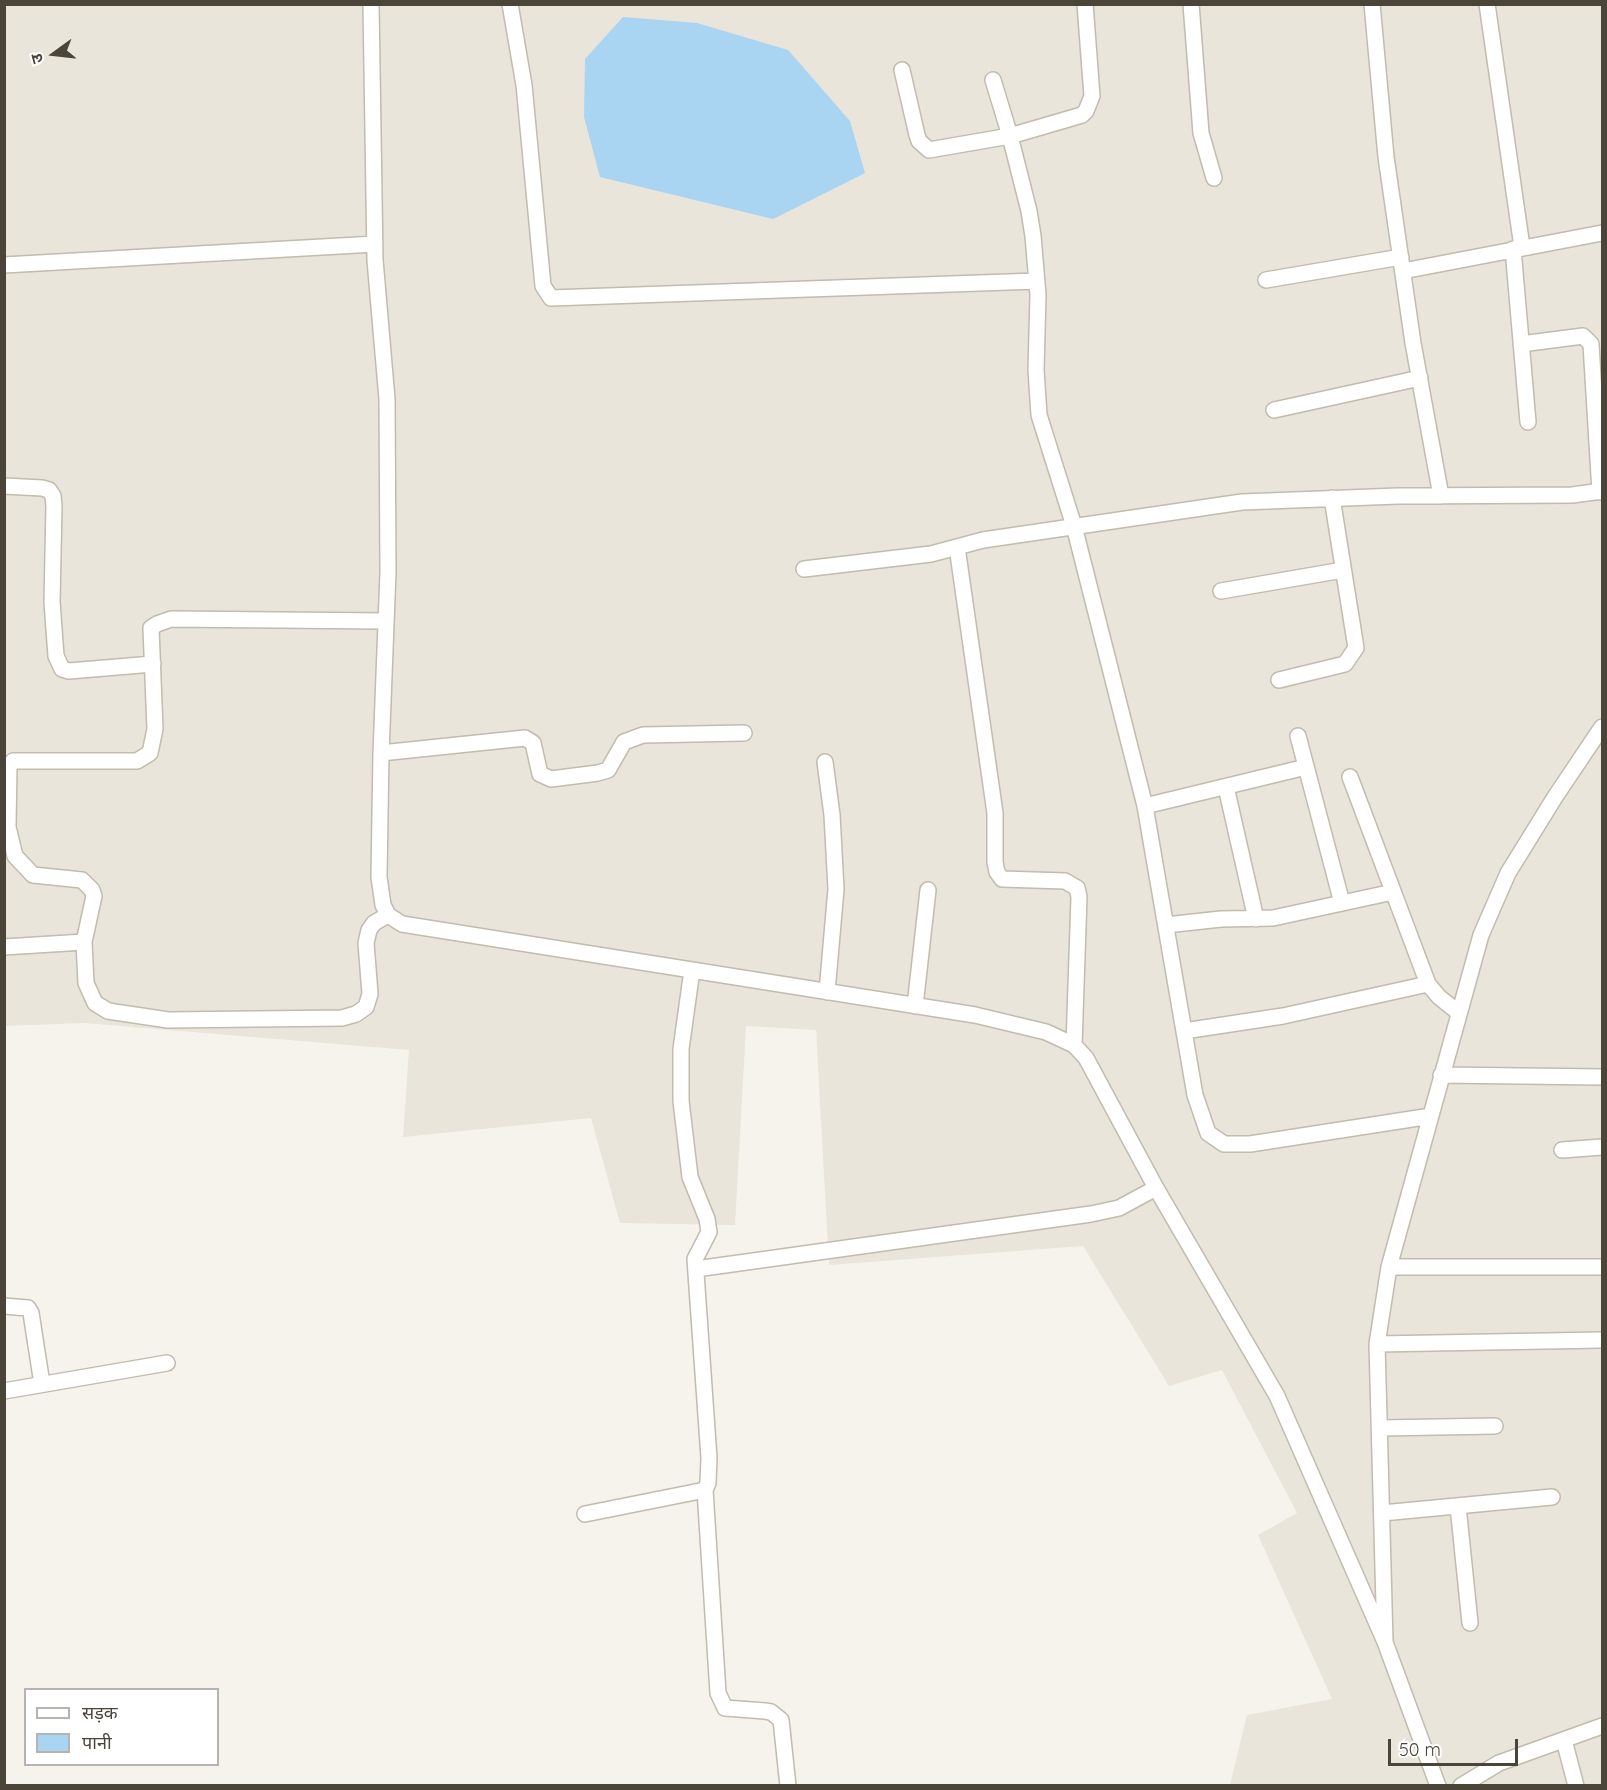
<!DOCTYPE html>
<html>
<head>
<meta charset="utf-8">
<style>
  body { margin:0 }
  #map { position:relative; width:1607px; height:1790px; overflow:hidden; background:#f6f3ec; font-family:Quicksand,"Noto Sans Devanagari",sans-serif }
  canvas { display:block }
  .frame { position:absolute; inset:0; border:6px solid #4b4439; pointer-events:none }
  .legend { position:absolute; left:24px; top:1688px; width:195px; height:78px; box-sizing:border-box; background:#fff; border:2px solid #b7b4b0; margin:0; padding:8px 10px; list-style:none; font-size:18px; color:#4b4439 }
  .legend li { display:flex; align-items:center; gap:12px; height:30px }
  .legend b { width:30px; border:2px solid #b7b4b0 }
  .north { position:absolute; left:24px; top:24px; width:60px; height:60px; -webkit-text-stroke:4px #fff; paint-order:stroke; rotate:255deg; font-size:16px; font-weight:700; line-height:24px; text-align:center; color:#4b4439 }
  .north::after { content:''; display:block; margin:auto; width:21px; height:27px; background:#4b4439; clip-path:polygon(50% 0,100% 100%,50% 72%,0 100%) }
  .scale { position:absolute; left:1388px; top:1739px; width:130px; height:27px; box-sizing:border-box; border:3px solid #4b4439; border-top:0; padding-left:8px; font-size:18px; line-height:21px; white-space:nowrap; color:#4b4439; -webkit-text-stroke:4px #fff; paint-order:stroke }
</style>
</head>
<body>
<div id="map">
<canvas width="1607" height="1790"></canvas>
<div class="frame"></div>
<ul class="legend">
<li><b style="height:8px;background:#fff"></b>सड़क</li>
<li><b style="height:16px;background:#a9d4f2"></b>पानी</li>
</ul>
<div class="north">उ</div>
<div class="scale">50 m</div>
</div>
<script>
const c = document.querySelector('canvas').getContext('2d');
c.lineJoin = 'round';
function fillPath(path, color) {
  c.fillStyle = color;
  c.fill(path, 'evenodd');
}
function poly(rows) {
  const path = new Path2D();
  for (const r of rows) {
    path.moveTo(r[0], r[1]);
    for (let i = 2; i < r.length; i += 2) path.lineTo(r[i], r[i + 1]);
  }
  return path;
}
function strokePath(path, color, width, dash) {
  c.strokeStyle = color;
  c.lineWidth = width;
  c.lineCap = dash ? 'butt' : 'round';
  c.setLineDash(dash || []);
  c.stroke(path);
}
const residential = poly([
  [4,5,1602,5,1602,1785,1230,1785,1247,1715,1332,1699,1258,1535,1297,1513,1222,1370,1169,1386,1083,1246,829,1265,816,1030,746,1026,735,1225,620,1223,591,1118,403,1137,409,1050,84,1023,5,1026]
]);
const water = poly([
  [623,17,697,23,788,50,850,121,865,173,773,219,600,177,584,117,585,59]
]);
const street = poly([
  [371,4,375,260,387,399,388,572,381,753,379,877,383,905,388,915,402,924,975,1015,1046,1032,1074,1045,1086,1058,1156,1188,1277,1396,1385,1642],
  [510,4,524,85,543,286,551,298,1037,281],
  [1191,4,1201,133,1214,178],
  [1372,4,1386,157,1413,343,1441,496],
  [1487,4,1522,247],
  [902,70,917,135,919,141,929,150,1010,136,1082,115,1086,111,1092,96,1085,4],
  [993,80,1010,136,1029,211,1033,236,1038,295,1036,370,1039,415,1074,526,1145,806,1195,1095,1208,1133,1224,1144,1250,1144,1431,1116],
  [1513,249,1528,422],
  [4,265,375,244],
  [1403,271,1602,233],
  [1266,280,1401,257],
  [1521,344,1583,336,1591,344,1600,492],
  [1274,410,1420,378],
  [4,486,42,488,49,490,53,496,54,506,52,602,56,656,62,669,69,671,153,664],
  [957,547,995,813,995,862,997,872,1002,879,1065,881,1077,888,1079,897,1074,1045],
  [804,569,931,554,983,540,1242,502,1398,496,1572,495,1602,491],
  [1221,591,1343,570],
  [385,621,171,619,157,624,151,628,155,729,150,753,137,761,13,761,9,765,8,827,15,856,33,875,82,880,92,890,94,896,84,942,86,983,95,1003,108,1011,168,1020,342,1018,356,1014,366,1007,370,994,366,943,369,930,374,923,388,915],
  [1279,680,1345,664,1356,648,1332,498],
  [1298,736,1342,903],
  [381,753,525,738,533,743,540,774,551,779,598,773,608,770,624,742,643,735,744,733],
  [825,762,832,815,836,889,827,992],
  [1350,777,1428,984,1439,997,1459,1013],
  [1226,787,1256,919],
  [1145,806,1306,767],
  [1166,925,1221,919,1273,918,1393,892],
  [4,947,84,942],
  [915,1006,928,890],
  [1184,1031,1283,1016,1428,984],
  [1441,1075,1602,1077],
  [1562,1150,1602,1147],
  [1389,1267,1602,1267],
  [696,1269,1091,1214,1119,1208,1156,1188],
  [4,1306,28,1308,31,1313,42,1384],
  [1377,1344,1602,1340],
  [4,1391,167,1363],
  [1381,1428,1495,1426],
  [705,1490,718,1693,725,1708,765,1711,771,1712,781,1720,788,1786],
  [1458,1506,1470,1623],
  [1382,1513,1552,1497],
  [585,1514,705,1490,708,1483,709,1458,695,1259,709,1232,707,1219,690,1177,681,1101,681,1049,692,970],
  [1564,1740,1576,1786],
  [1438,1786,1385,1642,1377,1344,1389,1267,1481,935,1508,873,1555,797,1602,727],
  [1461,1786,1499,1763,1602,1726]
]);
fillPath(residential, '#eae5da');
fillPath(water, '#a9d4f2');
strokePath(street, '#c2bbae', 18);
strokePath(street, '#fff', 15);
</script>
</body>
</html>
